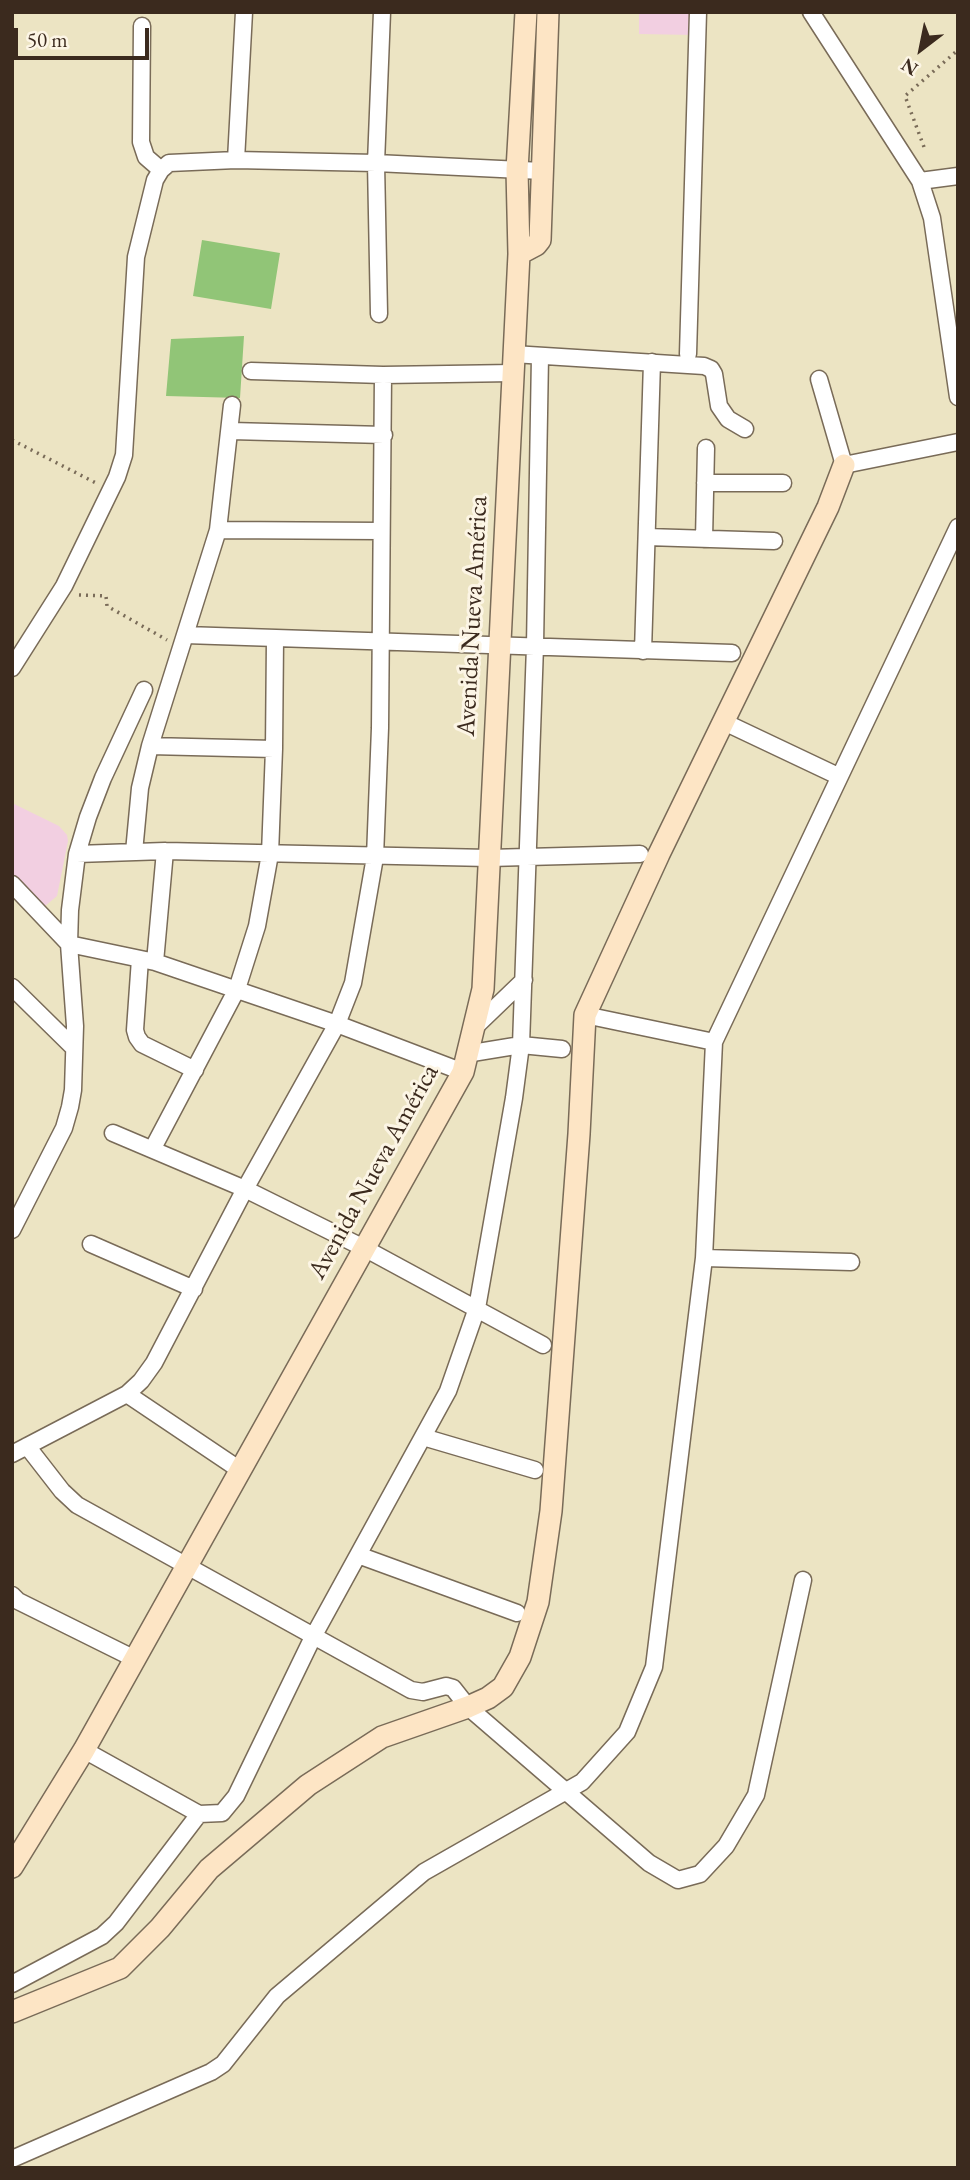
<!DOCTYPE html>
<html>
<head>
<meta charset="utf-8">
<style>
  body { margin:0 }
  #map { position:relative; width:970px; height:2180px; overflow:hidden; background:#ece4c3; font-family:"EB Garamond",serif }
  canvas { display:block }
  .frame { position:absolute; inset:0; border:14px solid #3b2a1e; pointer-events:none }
  .north { position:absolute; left:886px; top:14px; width:70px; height:70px; -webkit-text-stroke:5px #fcf5e5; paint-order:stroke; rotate:212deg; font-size:19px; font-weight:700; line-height:28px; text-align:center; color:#3b2a1e }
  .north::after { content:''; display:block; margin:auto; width:24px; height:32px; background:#3b2a1e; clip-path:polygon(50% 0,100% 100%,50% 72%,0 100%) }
  .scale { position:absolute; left:14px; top:28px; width:135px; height:32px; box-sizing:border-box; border:4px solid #3b2a1e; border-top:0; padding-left:9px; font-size:21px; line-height:24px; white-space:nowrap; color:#3b2a1e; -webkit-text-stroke:5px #fcf5e5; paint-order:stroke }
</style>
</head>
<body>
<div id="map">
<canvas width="970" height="2180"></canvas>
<div class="frame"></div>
<div class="north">N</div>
<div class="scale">50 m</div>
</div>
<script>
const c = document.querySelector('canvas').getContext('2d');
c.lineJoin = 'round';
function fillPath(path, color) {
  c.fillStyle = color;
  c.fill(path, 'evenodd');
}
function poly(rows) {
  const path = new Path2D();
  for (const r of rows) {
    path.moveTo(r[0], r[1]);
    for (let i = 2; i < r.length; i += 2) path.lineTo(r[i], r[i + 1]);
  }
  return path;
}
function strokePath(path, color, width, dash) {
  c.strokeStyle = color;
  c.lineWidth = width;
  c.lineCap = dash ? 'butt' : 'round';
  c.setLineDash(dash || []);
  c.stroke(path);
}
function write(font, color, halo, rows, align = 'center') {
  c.font = font + ' "EB Garamond",serif';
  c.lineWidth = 6;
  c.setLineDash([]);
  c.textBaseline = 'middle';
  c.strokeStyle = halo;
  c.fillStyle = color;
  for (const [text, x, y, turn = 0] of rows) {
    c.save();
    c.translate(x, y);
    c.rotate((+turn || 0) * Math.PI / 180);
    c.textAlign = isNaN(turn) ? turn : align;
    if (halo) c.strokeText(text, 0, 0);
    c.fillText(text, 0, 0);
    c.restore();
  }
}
const built = poly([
  [639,12,695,12,694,35,639,34],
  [12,803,59,826,67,835,68,841,57,896,45,906,40,906,12,875]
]);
const green = poly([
  [202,240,280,253,271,309,193,296],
  [244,336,240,398,166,396,171,339]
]);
const path = poly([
  [924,147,905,96,958,50],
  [12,440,96,483],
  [79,595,106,596,107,606,167,640]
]);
const street = poly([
  [811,12,920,181,932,218,958,397],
  [142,26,141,142,146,157,161,170],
  [236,160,244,12],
  [920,181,958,176],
  [379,314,376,163,382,12],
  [513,354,704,366,711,369,714,374,719,406,728,419,745,429],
  [688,354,698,12],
  [251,371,383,375,513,373],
  [819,379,844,465,958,442],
  [231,431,384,435],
  [705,483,783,483],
  [218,530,381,531],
  [647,537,774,541],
  [704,539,706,448],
  [185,635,732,653],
  [643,651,652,362],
  [12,668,64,586,117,477,124,455,136,257,155,180,161,170,169,163,236,160,376,163,542,171],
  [724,722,838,776],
  [150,746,274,749],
  [134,852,140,788,150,746,218,530,232,405],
  [77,854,165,851,489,858,640,854],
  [12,884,69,944,155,962,337,1024,463,1072],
  [140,959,135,1030,137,1037,142,1044,195,1070],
  [155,962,165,851],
  [12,987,74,1048],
  [585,1015,714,1042],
  [473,1029,524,980],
  [466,1054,521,1045,562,1049],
  [113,1133,245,1189,364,1248,543,1345],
  [153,1148,237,989,257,926,270,854,274,749,275,639],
  [12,1230,64,1128,70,1107,73,1090,75,1026,69,944,70,910,77,854,88,817,103,778,144,690],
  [91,1244,194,1289],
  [704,1258,851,1262],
  [127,1394,240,1470],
  [423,1437,535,1470],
  [27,1446,62,1491,77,1505,411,1690,423,1692,446,1686,453,1688,468,1707,649,1863,678,1880,700,1874,726,1846,756,1795,803,1580],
  [12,1454,127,1394,141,1381,154,1363,245,1189,337,1024,353,983,375,857,380,728,383,375],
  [358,1555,517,1613],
  [12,1595,18,1601,135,1659],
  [84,1750,199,1814,222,1813,236,1796,313,1637,448,1391,477,1308,514,1098,521,1045,535,646,540,356],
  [12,1984,102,1936,116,1923,199,1814],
  [12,2159,211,2072,223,2064,277,1996,424,1872,582,1782,627,1732,654,1667,704,1258,714,1042,958,527]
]);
const secondary = poly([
  [519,254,536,245,540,240,548,12],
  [12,1867,84,1750,463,1072,483,989,519,254,517,170,526,12],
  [12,2012,120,1968,160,1928,209,1869,308,1785,382,1737,468,1707,488,1698,503,1687,520,1657,538,1602,551,1511,579,1134,585,1015,659,854,828,507,844,465]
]);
const streetNames = [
  ["Avenida Nueva América",473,616,-87],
  ["Avenida Nueva América",374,1172,-61]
];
fillPath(built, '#f2cfe1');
fillPath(green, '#91c577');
strokePath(street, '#796b58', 19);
strokePath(secondary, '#796b58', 24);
strokePath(path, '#796b58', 3.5, [2, 5]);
strokePath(street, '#fff', 16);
strokePath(secondary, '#fde5c5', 21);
write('26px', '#3b2a1e', '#fcf5e5', streetNames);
</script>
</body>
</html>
